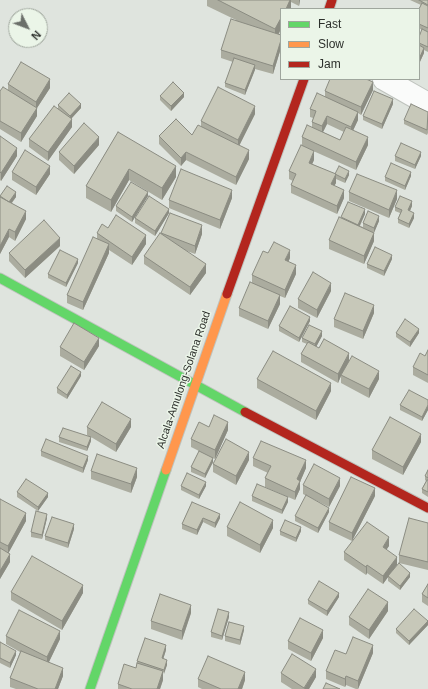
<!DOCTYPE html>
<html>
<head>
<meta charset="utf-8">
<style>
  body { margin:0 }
  #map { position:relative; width:428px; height:689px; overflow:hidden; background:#dfe4de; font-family:Arial,sans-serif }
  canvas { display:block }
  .legend { position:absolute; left:280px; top:8px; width:140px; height:72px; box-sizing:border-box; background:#ebf5e8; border:1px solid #9fa69d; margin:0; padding:5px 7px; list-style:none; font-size:12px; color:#2d302c }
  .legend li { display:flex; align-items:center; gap:8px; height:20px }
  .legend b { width:20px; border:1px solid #9fa69d }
  .north { position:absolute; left:8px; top:8px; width:40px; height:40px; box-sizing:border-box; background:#ebf5e8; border:1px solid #9fa69d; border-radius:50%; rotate:132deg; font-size:11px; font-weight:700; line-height:16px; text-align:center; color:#2d302c }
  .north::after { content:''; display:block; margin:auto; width:14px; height:18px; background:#6b6f6a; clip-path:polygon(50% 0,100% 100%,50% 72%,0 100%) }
</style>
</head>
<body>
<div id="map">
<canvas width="428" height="689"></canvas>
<ul class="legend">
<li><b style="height:5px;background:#63d668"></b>Fast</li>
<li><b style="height:5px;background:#ff974d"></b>Slow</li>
<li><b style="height:5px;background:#b3261e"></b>Jam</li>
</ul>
<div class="north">N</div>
</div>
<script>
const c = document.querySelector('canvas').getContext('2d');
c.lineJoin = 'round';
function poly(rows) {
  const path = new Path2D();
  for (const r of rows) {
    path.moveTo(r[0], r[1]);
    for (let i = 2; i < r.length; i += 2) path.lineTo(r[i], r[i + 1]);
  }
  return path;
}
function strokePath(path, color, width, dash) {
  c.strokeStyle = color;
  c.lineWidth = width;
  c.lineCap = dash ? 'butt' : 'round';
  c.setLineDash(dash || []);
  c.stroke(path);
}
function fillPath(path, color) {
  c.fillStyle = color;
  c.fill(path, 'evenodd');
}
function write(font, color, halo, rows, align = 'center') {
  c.font = font + ' Arial,sans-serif';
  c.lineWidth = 3;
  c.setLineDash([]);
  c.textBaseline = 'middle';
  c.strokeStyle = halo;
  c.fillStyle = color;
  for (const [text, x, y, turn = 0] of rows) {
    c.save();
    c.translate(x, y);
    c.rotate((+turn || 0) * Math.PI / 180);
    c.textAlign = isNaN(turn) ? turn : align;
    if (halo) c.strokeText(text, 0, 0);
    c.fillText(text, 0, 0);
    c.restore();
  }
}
const street = poly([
  [384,79,428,104]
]);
const fast = poly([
  [0,278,245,412],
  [90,689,166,470]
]);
const slow = poly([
  [166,470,227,294]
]);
const jam = poly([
  [329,9,332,0],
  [227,294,304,79],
  [245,412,428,508]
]);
const wall = poly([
  [207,0,300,0,299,6,291,2,291,9,281,9,281,29,279,34,281,35,281,48,273,74,255,69,245,95,225,87,225,83,233,62,221,58,221,50,236,20,207,6],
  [410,0,428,0,428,52,424,50,424,53,419,64,419,37,422,30,419,28,419,9,421,5],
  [8,84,50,88,37,108,37,116,21,142,0,129,0,91,8,90],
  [373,90,361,115,358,113,358,120,353,130,368,145,356,170,302,146,302,137,312,127,312,122,313,118,310,117,310,109,325,97,325,91],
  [327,124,344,132,340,140,323,132],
  [160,96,184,97,171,111,160,100],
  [393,104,382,129,363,120,363,116],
  [58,105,81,108,71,119,72,127,48,161,29,147,29,139,58,109],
  [428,112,428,133,427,135,404,124,404,120],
  [255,114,239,146,249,159,236,185,186,160,181,166,159,144,159,136,192,135,201,126,201,121],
  [118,132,176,177,162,200,129,180,111,212,86,198,86,186],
  [0,136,17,156,1,181,0,180],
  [99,145,74,174,59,160,59,152],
  [395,156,421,156,415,169,395,161],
  [314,160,312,164,335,174,349,175,345,183,336,179,336,183,334,186,344,198,337,214,291,193,291,185,293,181,289,179,289,171],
  [12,172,50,174,36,195,12,180],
  [411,176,405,190,385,181,385,177],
  [349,192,397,199,389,218,349,201],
  [0,195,16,197,12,203,26,219,15,241,9,237,0,254],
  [148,196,132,222,116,211,116,206],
  [232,198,220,229,169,208,169,200],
  [412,206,410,211,414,218,409,228,398,223,398,219,400,213,395,211,395,207],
  [169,213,155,236,135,223,135,218],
  [365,214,360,226,363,227,363,223,379,221,374,232,374,241,364,264,329,249,329,240,341,218],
  [108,228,146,244,132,265,109,250,109,253,83,310,67,303,67,295,97,239,97,233],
  [161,233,202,234,195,254,184,250,206,273,190,295,144,264,144,256,161,234],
  [60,246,25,278,9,261,9,253],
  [268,253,290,258,288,262,296,274,285,298,280,296,280,304,268,329,239,316,239,308,252,283,252,275],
  [392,259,384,276,367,268,367,264],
  [78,263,66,287,48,278,48,274],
  [331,291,317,318,298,308,298,299],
  [374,313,363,339,334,327,334,319],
  [310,321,299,342,279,331,279,326],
  [396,333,419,333,410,347,396,337],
  [322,336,316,347,349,360,379,379,369,398,341,383,341,376,338,383,301,362,301,354,307,344,302,342,302,338],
  [99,346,84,370,60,356,60,347],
  [428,350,428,383,413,375,413,367,425,356],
  [81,376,67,399,57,393,57,388],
  [257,379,331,391,316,420,257,388],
  [428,400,428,410,422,421,400,410,400,405],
  [87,427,131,427,116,452,91,437,91,441,87,451,59,442,59,437,89,437,87,435],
  [209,427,228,430,215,459,213,458,213,462,205,478,191,472,191,467,199,451,191,447,191,439],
  [421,442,403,475,372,459,372,450],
  [41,451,88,460,83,473,41,456],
  [253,458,306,468,300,482,300,489,295,500,265,487,265,478,268,473,253,466],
  [249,460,236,485,213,472,213,464],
  [428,470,428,497,422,493,422,489,426,481,425,480,425,476],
  [91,471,137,477,131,493,91,479],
  [303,485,340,486,329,507,303,494],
  [181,486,206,486,199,499,181,490],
  [17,492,48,497,38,511,17,497],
  [252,496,288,502,282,514,252,501],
  [375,496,352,541,329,530,329,522],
  [0,499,26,521,8,553,10,562,0,579],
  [192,502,220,518,215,528,203,522,197,535,182,529,182,524],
  [329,512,318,533,295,521,295,516],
  [47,518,42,539,31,537,31,532],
  [428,523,428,570,399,563,399,555],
  [227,527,273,528,260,553,227,536],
  [74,529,68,548,45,540,45,536],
  [280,531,301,531,296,542,280,535],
  [389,546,386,549,397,565,389,575,410,577,400,590,388,581,388,577,383,584,367,573,366,575,344,560,344,552],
  [428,584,428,606,422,602,422,594],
  [11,592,83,593,62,630,11,600],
  [339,597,327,616,308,604,308,600],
  [388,611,369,639,349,625,349,617],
  [191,613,182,640,151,629,151,621],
  [229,617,222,640,211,637,211,632],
  [428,625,409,645,396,633,396,629],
  [244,630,240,645,225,641,225,636],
  [6,636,60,639,49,662,63,676,58,689,16,689,10,687,10,678,20,652,6,644],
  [323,638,311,661,288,649,288,641],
  [0,642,16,655,10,668,0,663],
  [166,650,163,659,167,665,163,674,163,680,160,689,118,689,118,684,136,668,137,664,137,661],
  [373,653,358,689,356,689,346,685,345,687,326,679,326,671,346,654],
  [281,673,316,677,309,689,292,689,281,682],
  [198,679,245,680,242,689,202,689,198,687]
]);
const shadedWall = poly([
  [290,0,291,0,291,9,286,9],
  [299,0,300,0,299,6],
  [281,18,281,29,275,40,275,29],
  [281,40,281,48,273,74,273,66],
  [424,48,424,53,419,64,419,59],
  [255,65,255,70,245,95,245,90],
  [50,79,50,88,37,108,37,116,21,142,21,133,36,110,36,102],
  [373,82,373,90,361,115,361,107],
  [184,93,184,97,171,111,171,106],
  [393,99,393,104,382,129,382,124],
  [81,104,81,108,70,120,70,116],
  [255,106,255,114,238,148,238,140],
  [358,112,358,120,351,135,351,127],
  [327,116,327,124,322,134,322,126],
  [72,119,72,127,48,161,48,152],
  [99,137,99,145,74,174,74,166],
  [368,137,368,145,356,170,356,162],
  [17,148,17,156,1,181,1,173],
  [249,150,249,159,236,185,236,177],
  [314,151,314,160,309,171,309,163],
  [186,152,186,160,181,166,181,158],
  [421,152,421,156,415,169,415,165],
  [50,166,50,174,36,195,36,187],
  [176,166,176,177,162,200,162,188],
  [129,169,129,180,111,212,111,200],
  [349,171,349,175,345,183,345,179],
  [411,172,411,176,405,190,405,186],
  [336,174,336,183,331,192,331,184],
  [232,190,232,198,220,229,220,220],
  [344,190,344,198,337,214,337,206],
  [397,190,397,199,389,218,389,210],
  [16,192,16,197,9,206,9,202],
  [148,192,148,196,132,222,132,217],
  [412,201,412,206,408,215,408,210],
  [169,209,169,213,155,236,155,231],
  [365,209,365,214,358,229,358,225],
  [26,211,26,219,15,241,15,232],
  [414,213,414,218,409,228,409,224],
  [379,216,379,221,374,233,374,228],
  [202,225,202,234,195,254,195,246],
  [9,229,9,237,0,254,0,246],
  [374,233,374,241,364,264,364,256],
  [146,235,146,244,132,265,132,257],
  [60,238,60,246,25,278,25,270],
  [109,244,109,253,83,310,83,302],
  [290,250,290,258,285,269,285,260],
  [392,255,392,259,384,276,384,271],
  [78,259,78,263,66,287,66,283],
  [206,264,206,273,190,295,190,287],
  [296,265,296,274,285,298,285,290],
  [331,283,331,291,317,318,317,310],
  [280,295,280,304,268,329,268,321],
  [374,305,374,313,363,339,363,331],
  [310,317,310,321,299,342,299,338],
  [419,329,419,333,410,347,410,342],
  [322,331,322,336,315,349,315,344],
  [99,338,99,346,84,370,84,362],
  [349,353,349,362,341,375,341,376,338,383,338,374],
  [379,371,379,379,369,398,369,389],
  [81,372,81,376,67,399,67,395],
  [331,383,331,391,316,420,316,411],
  [428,405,428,410,422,421,422,417],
  [131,419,131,427,116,452,116,444],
  [228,422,228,430,215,459,215,450],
  [421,434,421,442,403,475,403,467],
  [91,437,91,441,87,451,87,447],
  [249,452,249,460,236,485,236,476],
  [88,456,88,460,83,473,83,468],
  [213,458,213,462,205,478,205,474],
  [306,460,306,468,300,482,300,489,295,500,295,492,297,479],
  [137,468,137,477,131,493,131,484],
  [340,478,340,486,329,507,329,499],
  [206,482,206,486,199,499,199,495],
  [375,488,375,496,352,541,352,533],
  [48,493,48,497,38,511,38,507],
  [288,497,288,502,282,514,282,510],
  [329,508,329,512,318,533,318,528],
  [26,513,26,521,8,554,8,546],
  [47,514,47,518,42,539,42,535],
  [220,514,220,518,215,528,215,523],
  [203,518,203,522,197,535,197,530],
  [273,520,273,528,260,553,260,545],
  [74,524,74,529,68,548,68,543],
  [301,527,301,531,296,542,296,538],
  [389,537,389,546,383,555,383,547],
  [10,554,10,562,0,579,0,571],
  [397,557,397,565,383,584,383,576],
  [367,565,367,573,366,575,366,567],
  [410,573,410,577,400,590,400,586],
  [83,585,83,593,62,630,62,621],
  [339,593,339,597,327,616,327,611],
  [388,602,388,611,369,639,369,630],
  [191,605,191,613,182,640,182,631],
  [229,612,229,617,222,640,222,636],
  [428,621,428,625,409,645,409,641],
  [244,626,244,630,240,645,240,640],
  [323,630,323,638,311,661,311,653],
  [60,631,60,639,47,666,47,657],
  [166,645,166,650,162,663,162,658],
  [373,645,373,653,358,689,358,681],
  [16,651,16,655,10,668,10,663],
  [167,660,167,665,164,674,164,670],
  [63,668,63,676,58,689,55,689],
  [316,669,316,677,309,689,304,689],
  [163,671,163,680,160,689,157,689],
  [245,672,245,680,242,689,238,689],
  [346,676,346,685,345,687,345,679]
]);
const building = poly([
  [218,0,290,0,286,9,281,9,281,18,275,29,218,0],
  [419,0,428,0,428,5,419,0],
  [422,3,428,6,428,28,419,24,419,9,422,3],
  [231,19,281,35,281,40,273,66,221,50,231,19],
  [422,29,428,32,428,47,419,43,419,37,422,29],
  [419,45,424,48,419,59,419,45],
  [234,58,255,65,245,90,225,83,234,58],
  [21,62,50,79,36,102,8,84,21,62],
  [330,79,366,79,373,82,361,107,325,91,330,79],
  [173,82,184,93,171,106,160,96,173,82],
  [3,87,37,108,21,133,0,121,0,91,3,87],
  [218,87,255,106,238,140,201,121,218,87],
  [374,91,393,99,382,124,363,116,374,91],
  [69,93,81,104,70,116,58,105,69,93],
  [317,93,358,112,351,127,327,116,322,126,312,122,316,111,310,109,317,93],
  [411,104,428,112,427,130,404,120,411,104],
  [54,106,72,119,48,152,29,139,54,106],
  [176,119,192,135,198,125,249,150,236,177,186,152,181,158,159,136,176,119],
  [84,123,99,137,74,166,59,152,84,123],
  [307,125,340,140,346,127,368,137,356,162,302,137,307,125],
  [118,132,176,166,162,188,129,169,111,200,86,186,118,132],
  [0,136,17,148,1,173,0,172,0,136],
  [401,143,421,152,415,165,395,156,401,143],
  [301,145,314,151,309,163,336,174,331,184,344,190,337,206,291,185,296,174,289,171,301,145],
  [25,150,50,166,36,187,12,172,25,150],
  [391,163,411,172,405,186,385,177,391,163],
  [339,166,349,171,345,179,335,174,339,166],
  [181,169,232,190,220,220,169,200,181,169],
  [357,174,397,190,389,210,349,192,357,174],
  [131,182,148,192,132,217,116,206,131,182],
  [7,186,16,192,9,202,0,196,7,186],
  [149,196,169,209,155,231,135,218,149,196],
  [400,196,412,201,408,210,414,213,409,224,398,219,402,210,395,207,400,196],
  [0,197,26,211,15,232,9,229,0,246,0,197],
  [348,202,365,209,358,225,341,217,348,202],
  [368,211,379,216,374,228,363,223,368,211],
  [170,213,202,225,195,246,161,233,170,213],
  [116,215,146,235,132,257,97,233,102,224,108,228,116,215],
  [339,217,374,233,364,256,329,240,339,217],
  [44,220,60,238,25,270,9,253,44,220],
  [160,233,206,264,190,287,144,256,160,233],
  [93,237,109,244,83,302,67,295,93,237],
  [274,242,290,250,285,260,296,265,285,290,252,275,263,251,268,253,274,242],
  [375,247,392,255,384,271,367,264,375,247],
  [60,250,78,259,66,283,48,274,60,250],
  [313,272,331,283,317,310,298,299,313,272],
  [250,282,280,295,268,321,239,308,250,282],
  [345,293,374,305,363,331,334,319,345,293],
  [290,306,310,317,299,338,279,326,290,306],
  [405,319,419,329,410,342,396,333,405,319],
  [74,323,99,338,84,362,60,347,74,323],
  [309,325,322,331,315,344,302,338,309,325],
  [324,339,349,353,338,374,301,354,308,342,319,348,324,339],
  [428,350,428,375,413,367,420,353,425,356,428,350],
  [273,351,331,383,316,411,257,379,273,351],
  [352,356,379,371,369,389,341,375,352,356],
  [71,366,81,372,67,395,57,388,71,366],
  [409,390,428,400,428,405,422,417,400,405,409,390],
  [102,402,131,419,116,444,87,427,102,402],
  [214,415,228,422,215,450,191,439,199,422,209,427,214,415],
  [390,417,421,434,403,467,372,450,390,417],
  [63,428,91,437,87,447,59,437,63,428],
  [46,439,88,456,83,468,41,451,46,439],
  [226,439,249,452,236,476,213,464,226,439],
  [261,441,306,460,297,479,300,481,295,492,265,478,271,466,253,458,261,441],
  [199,451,213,458,205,474,191,467,199,451],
  [97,454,137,468,131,484,91,471,97,454],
  [314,464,340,478,329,499,303,485,314,464],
  [428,470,428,478,425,476,428,470],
  [187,473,206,482,199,495,181,486,187,473],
  [351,477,375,488,352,533,329,522,351,477],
  [26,479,48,493,38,507,17,492,26,479],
  [427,480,428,480,428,492,422,489,427,480],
  [257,484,288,497,282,510,252,496,257,484],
  [306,495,329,508,318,528,295,516,306,495],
  [0,499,26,513,8,546,0,542,0,499],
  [192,502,220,514,215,523,203,518,197,530,182,524,192,502],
  [240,502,273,520,260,545,227,527,240,502],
  [36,511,47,514,42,535,31,532,36,511],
  [52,517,74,524,68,543,45,536,52,517],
  [409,518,428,523,428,562,399,555,409,518],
  [285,520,301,527,296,538,280,531,285,520],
  [367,522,389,537,383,547,397,557,383,576,367,565,366,567,344,552,367,522],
  [0,548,10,554,0,571,0,548],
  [32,556,83,585,62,621,11,592,32,556],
  [399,563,410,573,400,586,388,576,399,563],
  [319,581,339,593,327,611,308,600,319,581],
  [428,584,428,598,422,594,428,584],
  [368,589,388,602,369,630,349,617,368,589],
  [160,594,191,605,182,631,151,621,160,594],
  [218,609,229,612,222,636,211,632,218,609],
  [414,609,428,621,409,641,396,629,414,609],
  [19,610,60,631,47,657,6,636,19,610],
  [300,618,323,630,311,653,288,641,300,618],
  [229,622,244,626,240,640,225,636,229,622],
  [353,637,373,645,358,681,346,676,345,679,326,671,335,650,346,654,353,637],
  [145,638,166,645,162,658,167,660,164,670,137,661,145,638],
  [0,642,16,651,10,663,0,658,0,642],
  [21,651,63,668,55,689,38,689,10,678,21,651],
  [292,654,316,669,304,688,281,673,292,654],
  [208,656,245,672,238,689,221,689,198,679,208,656],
  [137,663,163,671,157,689,132,689,118,684,124,664,136,668,137,663],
  [326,683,340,689,323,689,326,683]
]);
const streetNames = [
  ["Alcala-Amulong-Solana Road",184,380,-71]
];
strokePath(street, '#bec2bd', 24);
strokePath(fast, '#bec2bd', 11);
strokePath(slow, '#bec2bd', 11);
strokePath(jam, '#bec2bd', 11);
strokePath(street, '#fafbfa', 22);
strokePath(fast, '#63d668', 9);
strokePath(slow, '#ff974d', 9);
strokePath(jam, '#b3261e', 9);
fillPath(wall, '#abac9f');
fillPath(shadedWall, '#8b8c82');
fillPath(building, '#c7c8b9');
strokePath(building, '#8b8c82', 1);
write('11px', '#2d302c', '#ebf5e8', streetNames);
</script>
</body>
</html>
